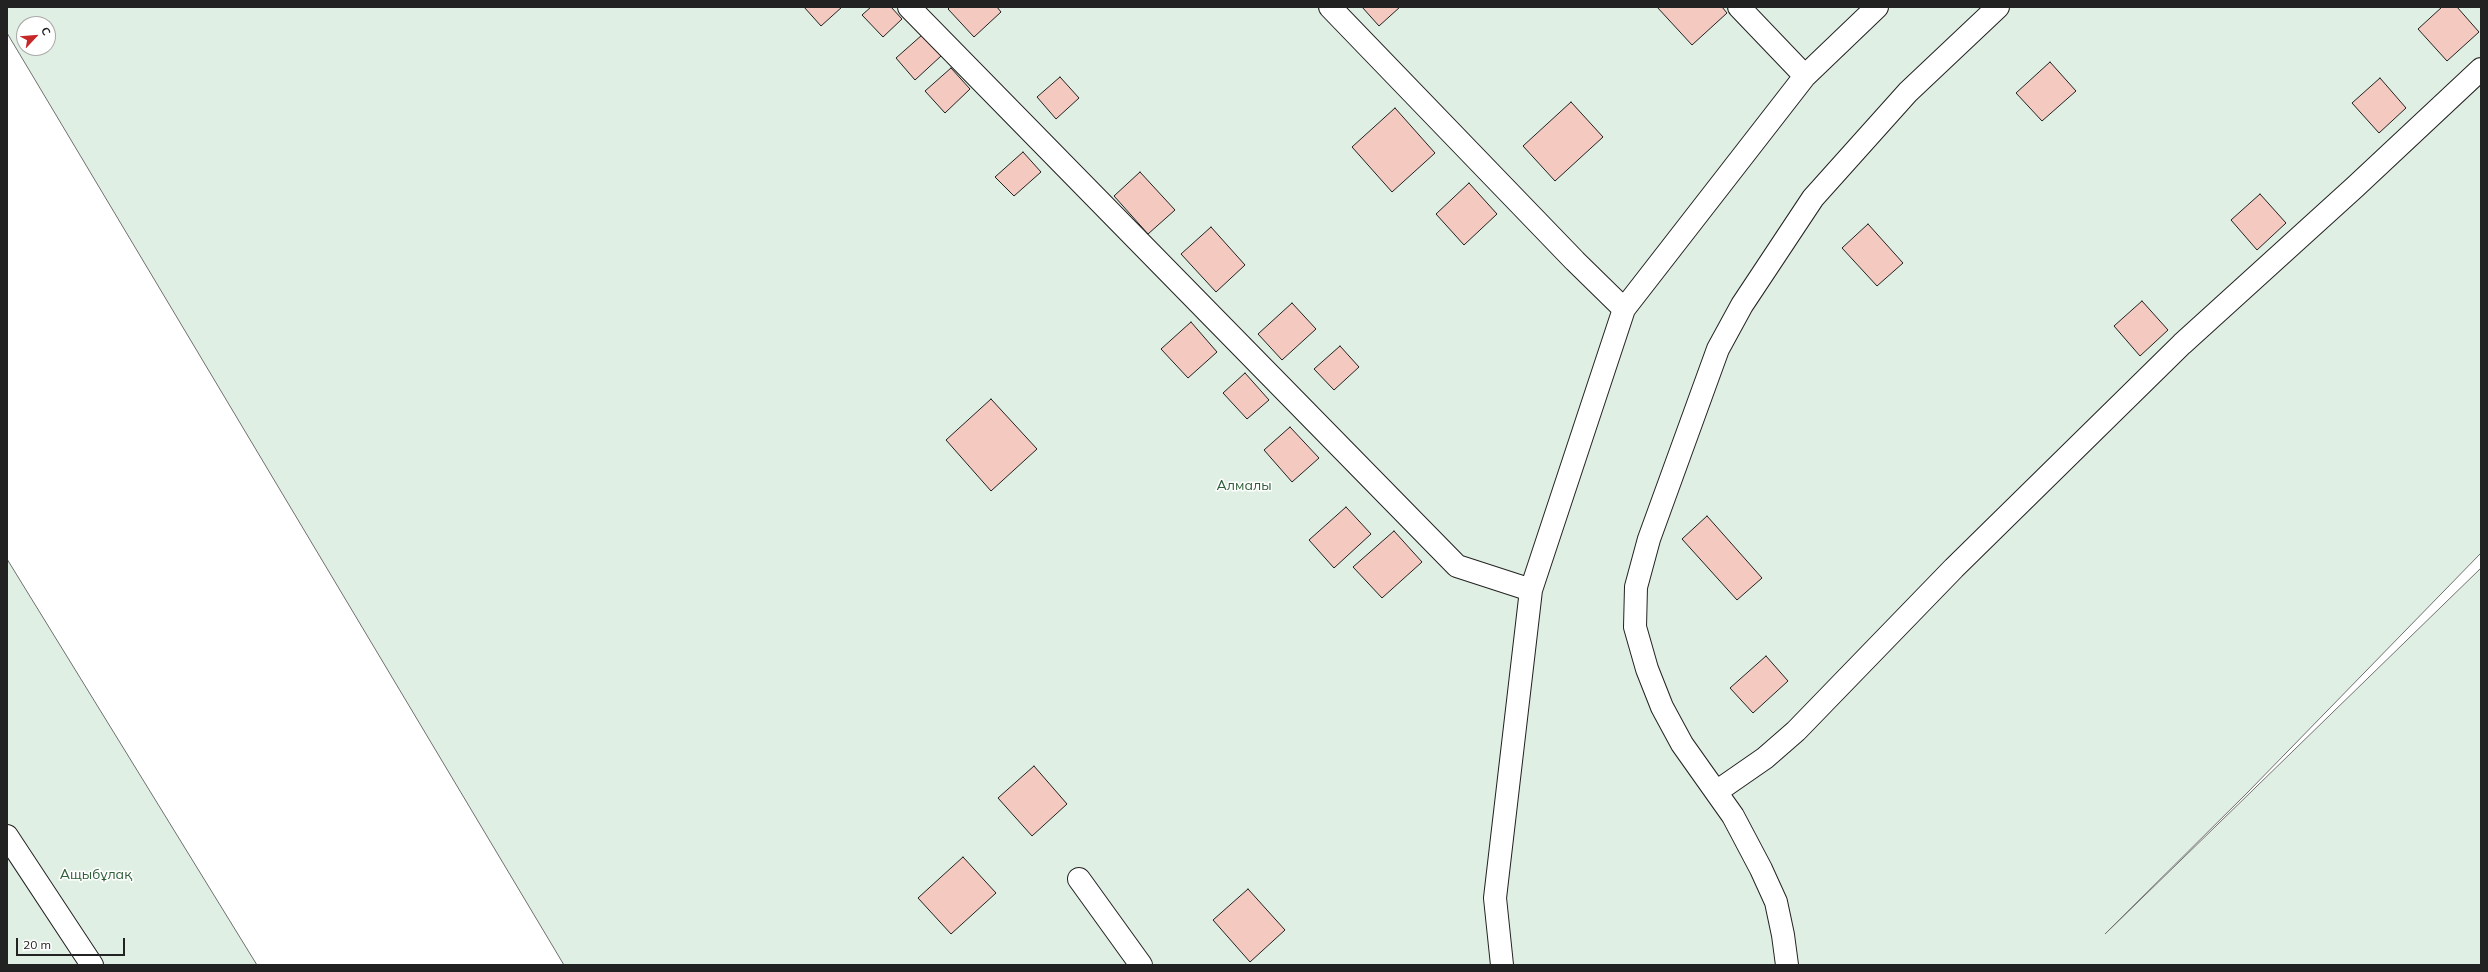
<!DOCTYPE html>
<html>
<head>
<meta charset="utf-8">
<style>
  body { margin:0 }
  #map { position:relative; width:2488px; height:972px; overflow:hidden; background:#fff; font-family:Mulish,sans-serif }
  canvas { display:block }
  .frame { position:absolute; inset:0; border:8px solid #222; pointer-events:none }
  .north { position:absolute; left:16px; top:16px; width:40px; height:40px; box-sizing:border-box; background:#fff; border:1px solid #a7a7a7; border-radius:50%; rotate:64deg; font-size:11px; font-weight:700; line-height:16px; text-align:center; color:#222 }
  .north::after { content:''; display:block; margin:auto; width:14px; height:18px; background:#c62828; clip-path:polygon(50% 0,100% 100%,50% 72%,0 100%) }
  .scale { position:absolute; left:16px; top:938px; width:109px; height:18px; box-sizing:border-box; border:2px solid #222; border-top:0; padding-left:5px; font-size:12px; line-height:14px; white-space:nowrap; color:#222; -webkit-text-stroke:3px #fff; paint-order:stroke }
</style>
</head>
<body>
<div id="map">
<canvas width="2488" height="972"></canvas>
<div class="frame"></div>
<div class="north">С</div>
<div class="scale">20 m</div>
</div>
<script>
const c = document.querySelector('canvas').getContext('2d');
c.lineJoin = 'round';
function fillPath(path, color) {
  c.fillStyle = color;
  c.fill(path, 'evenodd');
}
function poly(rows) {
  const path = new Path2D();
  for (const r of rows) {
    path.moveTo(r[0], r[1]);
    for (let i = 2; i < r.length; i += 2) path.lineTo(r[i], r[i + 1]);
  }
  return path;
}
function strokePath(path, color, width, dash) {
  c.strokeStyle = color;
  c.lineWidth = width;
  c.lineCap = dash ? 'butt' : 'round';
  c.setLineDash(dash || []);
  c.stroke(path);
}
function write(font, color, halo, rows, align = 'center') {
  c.font = font + ' Mulish,sans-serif';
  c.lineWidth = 3;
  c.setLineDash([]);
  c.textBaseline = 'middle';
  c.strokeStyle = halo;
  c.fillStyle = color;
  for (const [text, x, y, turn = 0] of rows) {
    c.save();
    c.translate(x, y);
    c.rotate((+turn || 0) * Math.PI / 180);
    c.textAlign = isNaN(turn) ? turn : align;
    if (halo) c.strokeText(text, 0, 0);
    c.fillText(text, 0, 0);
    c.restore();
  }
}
const green = poly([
  [7,7,2481,7,2481,553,2248,792,2105,934,2481,568,2481,965,564,965,7,33,7,7],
  [24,24,48,24,48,48,24,48,24,24],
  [7,559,257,965,7,965,7,559]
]);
const building = poly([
  [804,7,842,7,821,26,804,7],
  [871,7,891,7,902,19,883,37,862,15,871,7],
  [950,7,997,7,1001,12,974,37,948,9,950,7],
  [1362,7,1400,7,1379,26,1362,7],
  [1657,7,1722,7,1727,13,1692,45,1657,7],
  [2442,7,2457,7,2479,32,2447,61,2418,29,2442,7],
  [922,35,941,56,915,80,896,58,922,35],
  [2050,62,2076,91,2042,121,2016,93,2050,62],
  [951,68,970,89,945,113,925,91,951,68],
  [1060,77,1079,98,1056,119,1037,97,1060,77],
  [2380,78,2406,108,2379,133,2352,103,2380,78],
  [1571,102,1603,137,1555,181,1523,146,1571,102],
  [1395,108,1435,153,1392,192,1352,147,1395,108],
  [1023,152,1041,172,1014,196,995,177,1023,152],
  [1140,172,1175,210,1148,234,1114,196,1140,172],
  [1469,183,1497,214,1464,245,1436,214,1469,183],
  [2260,194,2286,223,2257,250,2231,220,2260,194],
  [1868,224,1903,263,1877,286,1842,248,1868,224],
  [1211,227,1245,265,1216,292,1181,254,1211,227],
  [2142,301,2168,330,2140,356,2114,326,2142,301],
  [1292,303,1316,329,1282,360,1258,334,1292,303],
  [1191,322,1217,352,1188,378,1161,349,1191,322],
  [1340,346,1359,367,1334,390,1314,369,1340,346],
  [1245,373,1269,400,1247,419,1223,393,1245,373],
  [991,399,1037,449,991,491,946,440,991,399],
  [1290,427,1319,458,1292,482,1264,450,1290,427],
  [1346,507,1371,534,1334,568,1309,540,1346,507],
  [1707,516,1762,578,1737,600,1682,539,1707,516],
  [1394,531,1422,562,1382,598,1353,567,1394,531],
  [1766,656,1788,681,1753,713,1730,688,1766,656],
  [1034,766,1067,804,1032,836,998,798,1034,766],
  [963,857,996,893,951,934,918,898,963,857],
  [1248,889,1285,930,1250,962,1213,920,1248,889]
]);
const street = poly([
  [909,7,1457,566,1531,590],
  [1330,7,1575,261,1624,309],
  [1739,7,1805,76],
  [1716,792,1765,758,1796,731,1954,568,2182,344,2355,187,2481,69],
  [7,836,92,965],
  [1079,879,1141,965],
  [1502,965,1495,898,1531,590,1624,309,1805,76,1877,7],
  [1787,965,1783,935,1776,902,1761,869,1733,816,1682,744,1662,707,1647,669,1635,627,1636,587,1649,539,1718,349,1742,305,1813,198,1908,92,1998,7]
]);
const parkNames = [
  ["Алмалы",1244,486],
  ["Ащыбұлақ",96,875]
];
fillPath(green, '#e0efe3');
strokePath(green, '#6f6f6f', 1);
fillPath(building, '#f3c9c0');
strokePath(building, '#222', 1);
strokePath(street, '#222', 24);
strokePath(street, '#fff', 22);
write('14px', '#2f5e38', '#fff', parkNames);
</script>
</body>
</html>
